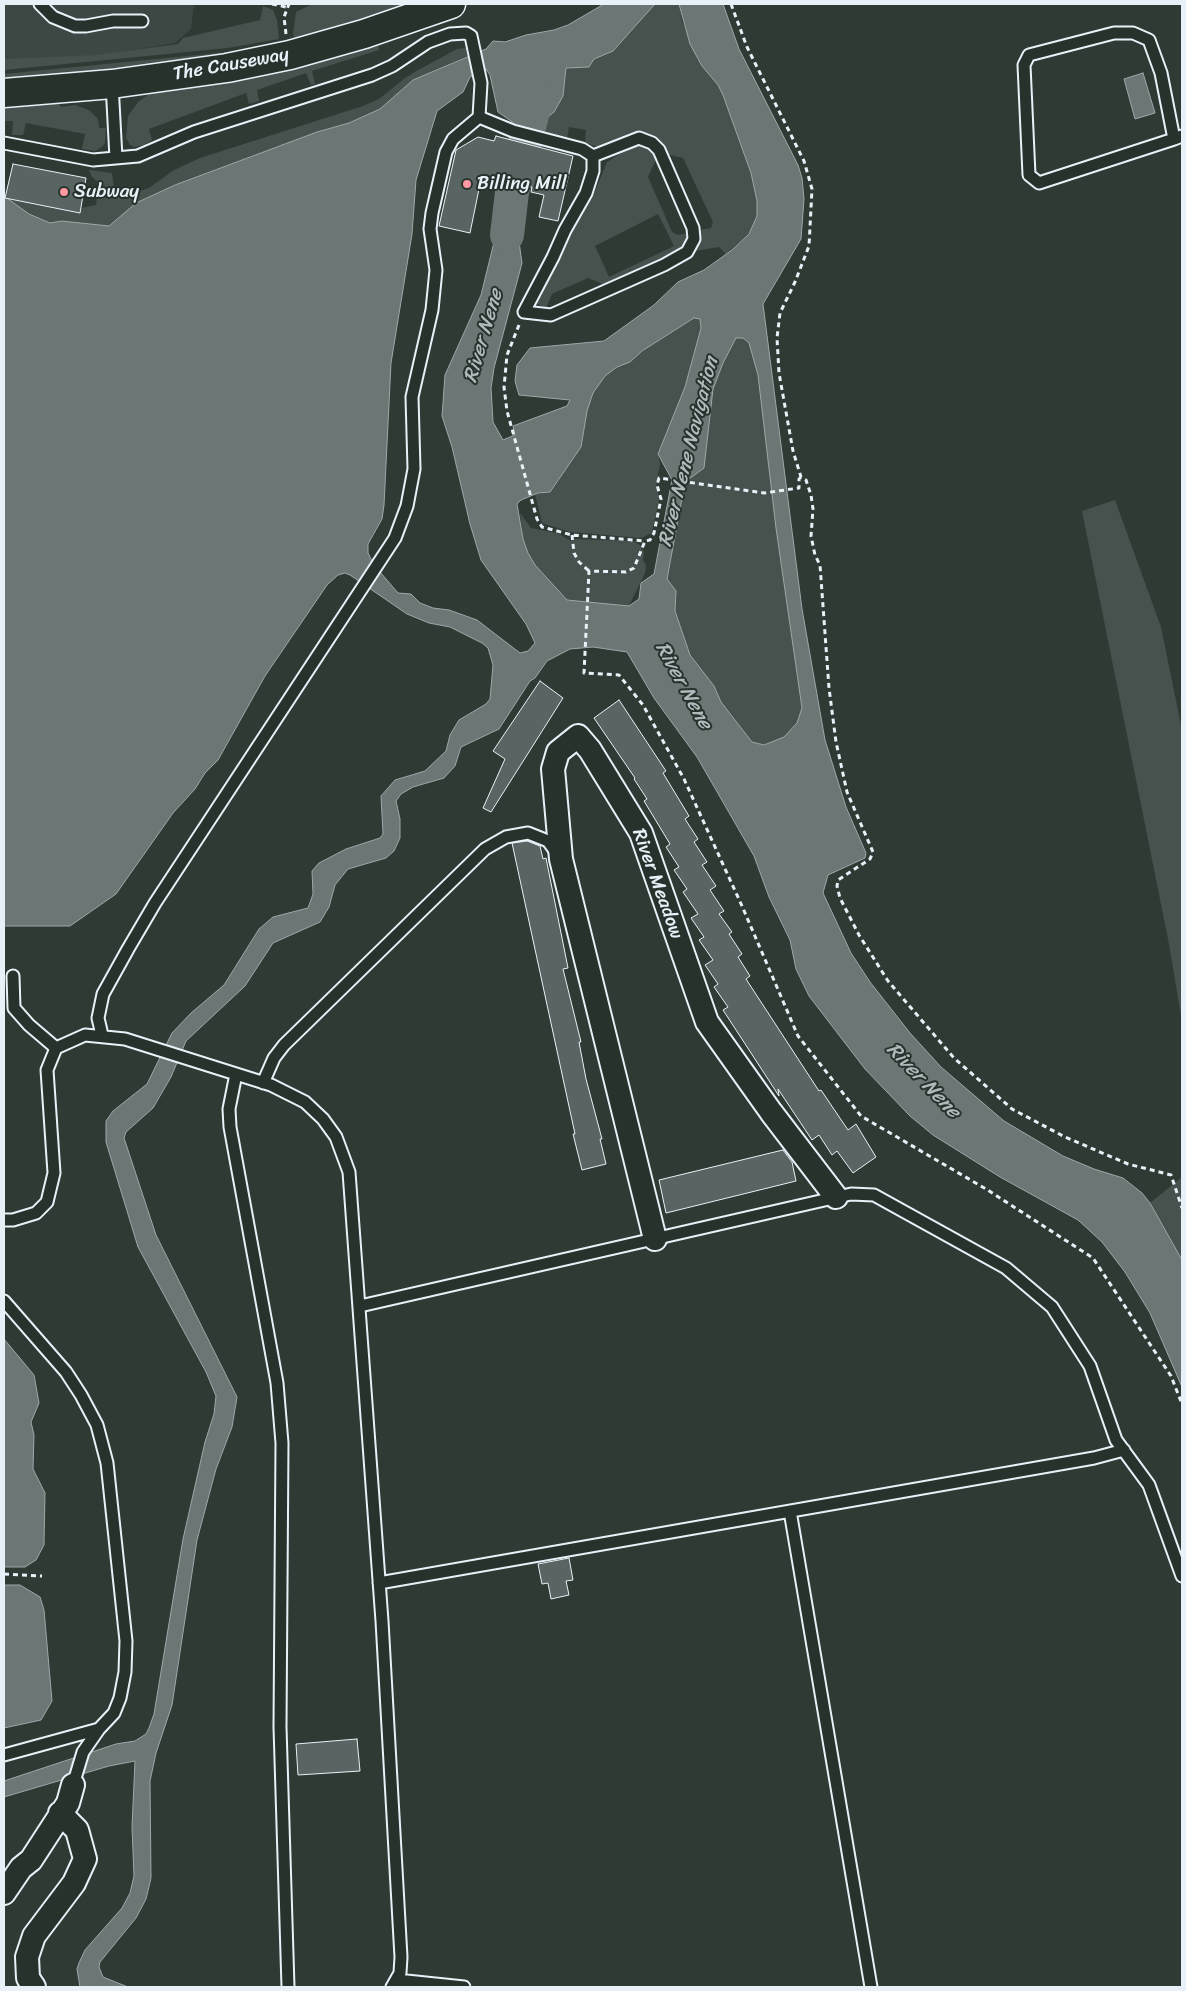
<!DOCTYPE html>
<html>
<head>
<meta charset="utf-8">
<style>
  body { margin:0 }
  #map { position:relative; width:1186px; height:1991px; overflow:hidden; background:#2e3b35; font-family:Sriracha,sans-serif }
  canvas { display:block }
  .frame { position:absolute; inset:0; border:5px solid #e8f1f8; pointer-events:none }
</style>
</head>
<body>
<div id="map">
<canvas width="1186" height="1991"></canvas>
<div class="frame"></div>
</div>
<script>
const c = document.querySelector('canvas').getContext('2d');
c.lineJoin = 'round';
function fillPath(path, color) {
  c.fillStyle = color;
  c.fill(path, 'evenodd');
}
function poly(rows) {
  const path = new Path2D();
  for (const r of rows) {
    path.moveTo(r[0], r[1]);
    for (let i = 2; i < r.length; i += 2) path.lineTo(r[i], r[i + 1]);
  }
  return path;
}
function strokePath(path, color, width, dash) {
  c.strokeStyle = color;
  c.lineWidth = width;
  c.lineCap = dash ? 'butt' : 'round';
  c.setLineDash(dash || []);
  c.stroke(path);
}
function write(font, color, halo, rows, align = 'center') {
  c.font = font + ' Sriracha,sans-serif';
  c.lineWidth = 4;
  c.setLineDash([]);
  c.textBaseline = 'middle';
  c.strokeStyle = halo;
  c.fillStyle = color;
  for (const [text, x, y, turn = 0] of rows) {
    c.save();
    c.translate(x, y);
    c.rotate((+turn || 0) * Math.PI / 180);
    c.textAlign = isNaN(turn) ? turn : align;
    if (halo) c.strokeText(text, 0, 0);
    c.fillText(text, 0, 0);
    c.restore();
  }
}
const built = poly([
  [4,4,194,4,191,29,175,43,104,55,4,61]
]);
const green = poly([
  [312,4,421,4,296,40,293,34,296,12],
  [655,4,679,4,682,21,702,66,718,85,723,95,751,173,757,201,757,216,749,234,726,254,719,247,695,251,700,230,711,228,713,222,683,158,666,154,654,137,633,133,599,147,585,143,586,130,569,127,567,139,547,137,537,132,542,122,554,112,563,96,566,68,589,67,594,59,613,51],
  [263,6,273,10,277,20,279,39,228,48,4,70,4,59,97,55,178,44,183,38,260,20],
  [378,40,379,50,312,71,315,84,311,85,306,73,257,90,259,101,249,104,246,93,149,129,152,140,144,145,135,147,130,145,126,138,128,116,138,102,149,94,222,81],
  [275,45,271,49,146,66,4,79,4,74,228,52],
  [466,48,467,56,413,80,380,109,349,123,317,132,175,185,136,203,109,226,62,221,50,223,29,214,13,204,5,198,4,196,6,198,79,213,81,208,96,205,99,183,92,177,89,170,112,173,114,188,132,186,134,193,149,188,174,170,200,158,363,106,379,99,405,78,420,69,457,49],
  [59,102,61,107,75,105,89,110,98,119,99,128,106,128,105,143,102,147,95,151,82,149,85,134,26,123,23,135,12,135,13,121,4,121,4,108],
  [636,144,648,148,655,155,656,159,648,177,672,232,678,235,689,233,688,242,677,252,605,285,588,278,552,294,546,308,537,304,537,296,576,214,593,196,607,162],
  [658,214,674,246,609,277,595,246],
  [695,318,701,319,701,328,685,387,658,454,660,464,656,485,659,499,652,533,641,538,570,532,542,523,535,494,550,492,581,447,587,411,593,393,605,376,617,367,630,362,642,351],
  [736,338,743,338,749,343,758,375,776,528,802,708,797,723,784,737,764,745,752,742,721,702,714,686,690,655,675,611,676,591,667,579,685,482,704,468,713,389,723,363],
  [1115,500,1161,627,1182,730,1182,1022,1169,944,1082,511],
  [520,513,531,528,557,533,571,541,575,539,633,541,640,545,644,552,643,560,646,565,645,573,629,606,567,600,535,565,528,553,523,539],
  [1182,1177,1182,1260,1150,1203]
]);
const water = poly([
  [604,4,655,4,613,51,594,59,589,67,566,68,563,96,554,112,542,122,537,132,521,128,498,112,490,75,486,69,470,77,463,92,437,111,416,180,412,234,391,363,384,505,382,519,368,544,368,553,374,565,398,593,411,594,420,603,433,608,449,610,477,620,520,653,528,651,535,643,526,624,481,560,470,524,452,447,442,416,445,375,481,295,498,226,496,210,502,186,529,192,523,203,517,228,522,263,494,368,491,388,493,422,503,440,515,435,513,426,567,406,570,400,519,395,515,381,517,365,530,348,604,341,654,305,678,282,704,270,732,250,749,234,757,216,757,201,751,173,723,95,718,85,702,66,690,44,679,4,723,4,739,49,798,165,802,178,804,199,801,239,763,304,802,609,825,740,846,807,866,853,865,858,828,875,823,893,851,953,870,982,910,1033,941,1067,1004,1121,1063,1156,1094,1169,1123,1178,1142,1193,1150,1203,1182,1260,1182,1387,1150,1313,1125,1272,1102,1242,1078,1220,1000,1177,933,1135,910,1116,865,1069,809,996,796,969,790,940,769,897,754,856,697,757,654,698,627,652,593,647,570,649,547,661,535,678,530,681,499,729,461,747,455,766,444,778,413,787,401,794,396,801,400,819,400,838,394,851,386,858,348,869,335,885,329,907,320,922,273,943,245,986,186,1041,171,1077,153,1108,126,1132,124,1138,156,1235,237,1397,232,1427,216,1469,197,1540,172,1705,156,1753,150,1781,151,1878,146,1899,136,1918,100,1962,99,1967,103,1977,128,1987,80,1987,77,1969,79,1963,85,1950,122,1908,130,1893,134,1876,132,1827,135,1761,109,1766,4,1797,4,1781,116,1744,135,1741,146,1734,149,1728,154,1714,183,1539,205,1442,214,1414,216,1396,206,1372,138,1247,106,1142,106,1121,113,1111,147,1084,172,1033,191,1013,224,985,259,929,273,917,308,908,313,894,312,871,319,863,346,849,380,838,383,834,381,796,395,780,425,771,446,751,450,735,459,720,486,704,490,699,493,665,488,648,482,643,450,627,429,623,407,614,350,575,345,573,338,575,327,585,265,676,218,760,205,773,195,789,173,813,116,894,70,926,4,926,4,196,29,214,50,223,62,221,109,226,136,203,175,185,317,132,349,123,380,109,413,80,486,49,493,41,505,42,526,35,554,30,568,25,604,4],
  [694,318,700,319,701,328,685,387,658,454,672,480,654,574,641,583,639,599,629,606,567,600,535,565,528,553,523,539,517,504,521,500,538,493,550,492,581,447,587,411,593,393,605,376,617,367,630,362,642,351,694,318],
  [736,338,743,338,749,343,758,375,776,528,802,708,797,723,784,737,764,745,752,742,721,702,714,686,690,655,675,611,676,591,667,579,685,482,704,468,713,389,723,363,736,338],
  [1143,73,1155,113,1135,119,1124,79,1143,73],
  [4,1339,34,1375,39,1403,31,1422,34,1435,33,1469,45,1493,44,1545,36,1560,25,1567,4,1567,4,1339],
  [4,1585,20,1585,40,1597,44,1610,52,1701,41,1720,4,1728,4,1585]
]);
const river = poly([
  [507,235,512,192,537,96]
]);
const building = poly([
  [496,136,573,156,558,221,539,217,544,195,531,192,532,187,497,177,479,189,470,233,439,226,456,150,478,137,494,141,496,136],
  [13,164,86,178,80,213,5,198,13,164],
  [540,681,563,698,491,812,483,808,505,759,493,751,540,681],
  [619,700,666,771,663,773,689,816,685,819,698,839,694,842,707,862,702,865,716,886,710,890,724,911,719,914,732,932,729,934,742,954,738,957,750,976,746,979,819,1091,821,1090,848,1130,856,1124,876,1157,853,1173,837,1151,832,1155,819,1135,812,1140,778,1089,779,1096,723,1010,728,1007,714,987,718,984,705,965,713,960,699,940,704,937,691,918,698,914,683,892,687,889,674,870,679,867,666,847,670,844,644,801,647,799,634,779,635,778,594,718,619,700],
  [527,841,540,846,543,859,546,858,568,968,563,969,581,1042,579,1042,586,1079,602,1139,600,1139,606,1164,582,1170,573,1134,575,1134,512,843,527,841],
  [783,1150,792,1162,796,1181,666,1213,659,1180,783,1150],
  [569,1558,573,1580,566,1581,569,1595,551,1599,548,1583,542,1584,538,1564,569,1558],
  [357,1739,360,1771,298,1775,296,1744,357,1739]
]);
const path = poly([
  [272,4,286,7],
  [731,4,747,47,804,161,812,189,809,246,795,282,780,313,777,338,779,373,793,451,801,477,806,480,811,495,813,509,811,536,815,555,820,565,829,688,836,742,847,792,873,852,870,859,838,880,837,886,840,898,859,935,888,981,954,1058,1012,1109,1065,1137,1128,1164,1171,1175,1182,1208],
  [286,34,284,17,289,4],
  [519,325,507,355,504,387,507,411,537,519,542,527,572,535,645,541],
  [801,477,799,479,799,488,764,493,659,478,657,485,661,499,654,533,650,540,645,541,634,568,626,572,589,571,584,673,619,675,643,705,684,779,742,906,798,1036,861,1116,986,1189,1093,1258,1171,1376,1182,1404],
  [572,535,574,553,579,562,589,571],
  [4,1574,42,1576]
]);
const service = poly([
  [40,4,53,17,75,26,86,26,113,21,142,21],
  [112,84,116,158],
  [479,117,513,131,582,149,593,156,639,138,652,143,659,150,693,228,694,239,687,252,664,265,551,315,524,312,553,257,565,230,586,193,593,171,593,156],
  [1174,139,1161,73,1149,40,1133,33,1114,33,1029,55,1024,65,1029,175,1039,183,1174,139,1182,136],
  [4,143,93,160,138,156,194,132,372,75,392,66,428,42,450,34,466,33,471,36,481,83,479,117,453,139,446,152,432,213,430,229,436,270,432,310,412,397,414,469,407,506,395,538,155,903,128,949,103,994,98,1018,102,1035],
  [13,976,14,1008,29,1025,56,1048],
  [236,1074,229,1109,230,1127,277,1383,282,1443,280,1727,288,1987],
  [263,1083,274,1058,284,1045,485,849,506,837,528,833,548,841,556,852],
  [4,1220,13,1220,36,1213,47,1202,54,1173,47,1070,56,1048,85,1035,125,1039,271,1085,305,1102,323,1119,336,1137,349,1172,382,1621,401,1957,400,1973,392,1987],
  [4,1301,66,1372,81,1395,97,1425,107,1463,126,1641,125,1672,120,1698,114,1713,99,1729,83,1752,73,1785],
  [360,1306,829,1199,851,1194,874,1195,1006,1268,1052,1307,1090,1366,1116,1440,1149,1485,1182,1576],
  [790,1511,871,1987],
  [379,1583,1094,1458,1124,1450],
  [4,1755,99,1729],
  [397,1980,464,1987]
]);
const minor = poly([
  [655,1239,561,859,553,769,558,752,578,736,590,750,641,833,707,1022,771,1112,836,1197],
  [4,1893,21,1868,31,1860,68,1803,73,1785],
  [34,1987,28,1978,27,1957,34,1936,74,1883,85,1859,77,1830,60,1813]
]);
const tertiary = poly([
  [4,93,112,84,227,68,290,55,364,34,451,4]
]);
const markers = [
  [467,184,5,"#ff9aa2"],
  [64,192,5,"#ff9aa2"]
];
const streetNames = [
  ["The Causeway",231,65,-10],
  ["River Meadow",657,884,70]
];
const poiNames = [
  ["Billing Mill",477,184],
  ["Subway",74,192]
];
const waterNames = [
  ["River Nene",484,336,-74],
  ["River Nene Navigation",689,452,-76],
  ["River Nene",683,686,61],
  ["River Nene",923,1081,46]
];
fillPath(built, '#3b4843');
fillPath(green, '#45524e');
fillPath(water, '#6b7775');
strokePath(water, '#9da8a9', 1);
strokePath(river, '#6b7775', 34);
fillPath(building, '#596563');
strokePath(building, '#e8f1f8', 1);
strokePath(service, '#e8f1f8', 15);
strokePath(minor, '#e8f1f8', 26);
strokePath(tertiary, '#e8f1f8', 31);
strokePath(path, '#e8f1f8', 3, [5, 4]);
strokePath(service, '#26332d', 11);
strokePath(minor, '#26332d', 22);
strokePath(tertiary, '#26332d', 28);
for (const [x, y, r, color] of markers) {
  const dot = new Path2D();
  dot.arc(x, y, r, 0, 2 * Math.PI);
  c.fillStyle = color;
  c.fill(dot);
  strokePath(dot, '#26332d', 2);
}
write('19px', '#e8f1f8', '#26332d', streetNames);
write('19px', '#e8f1f8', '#26332d', poiNames, 'left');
write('italic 20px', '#b0babd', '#26332d', waterNames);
</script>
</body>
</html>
